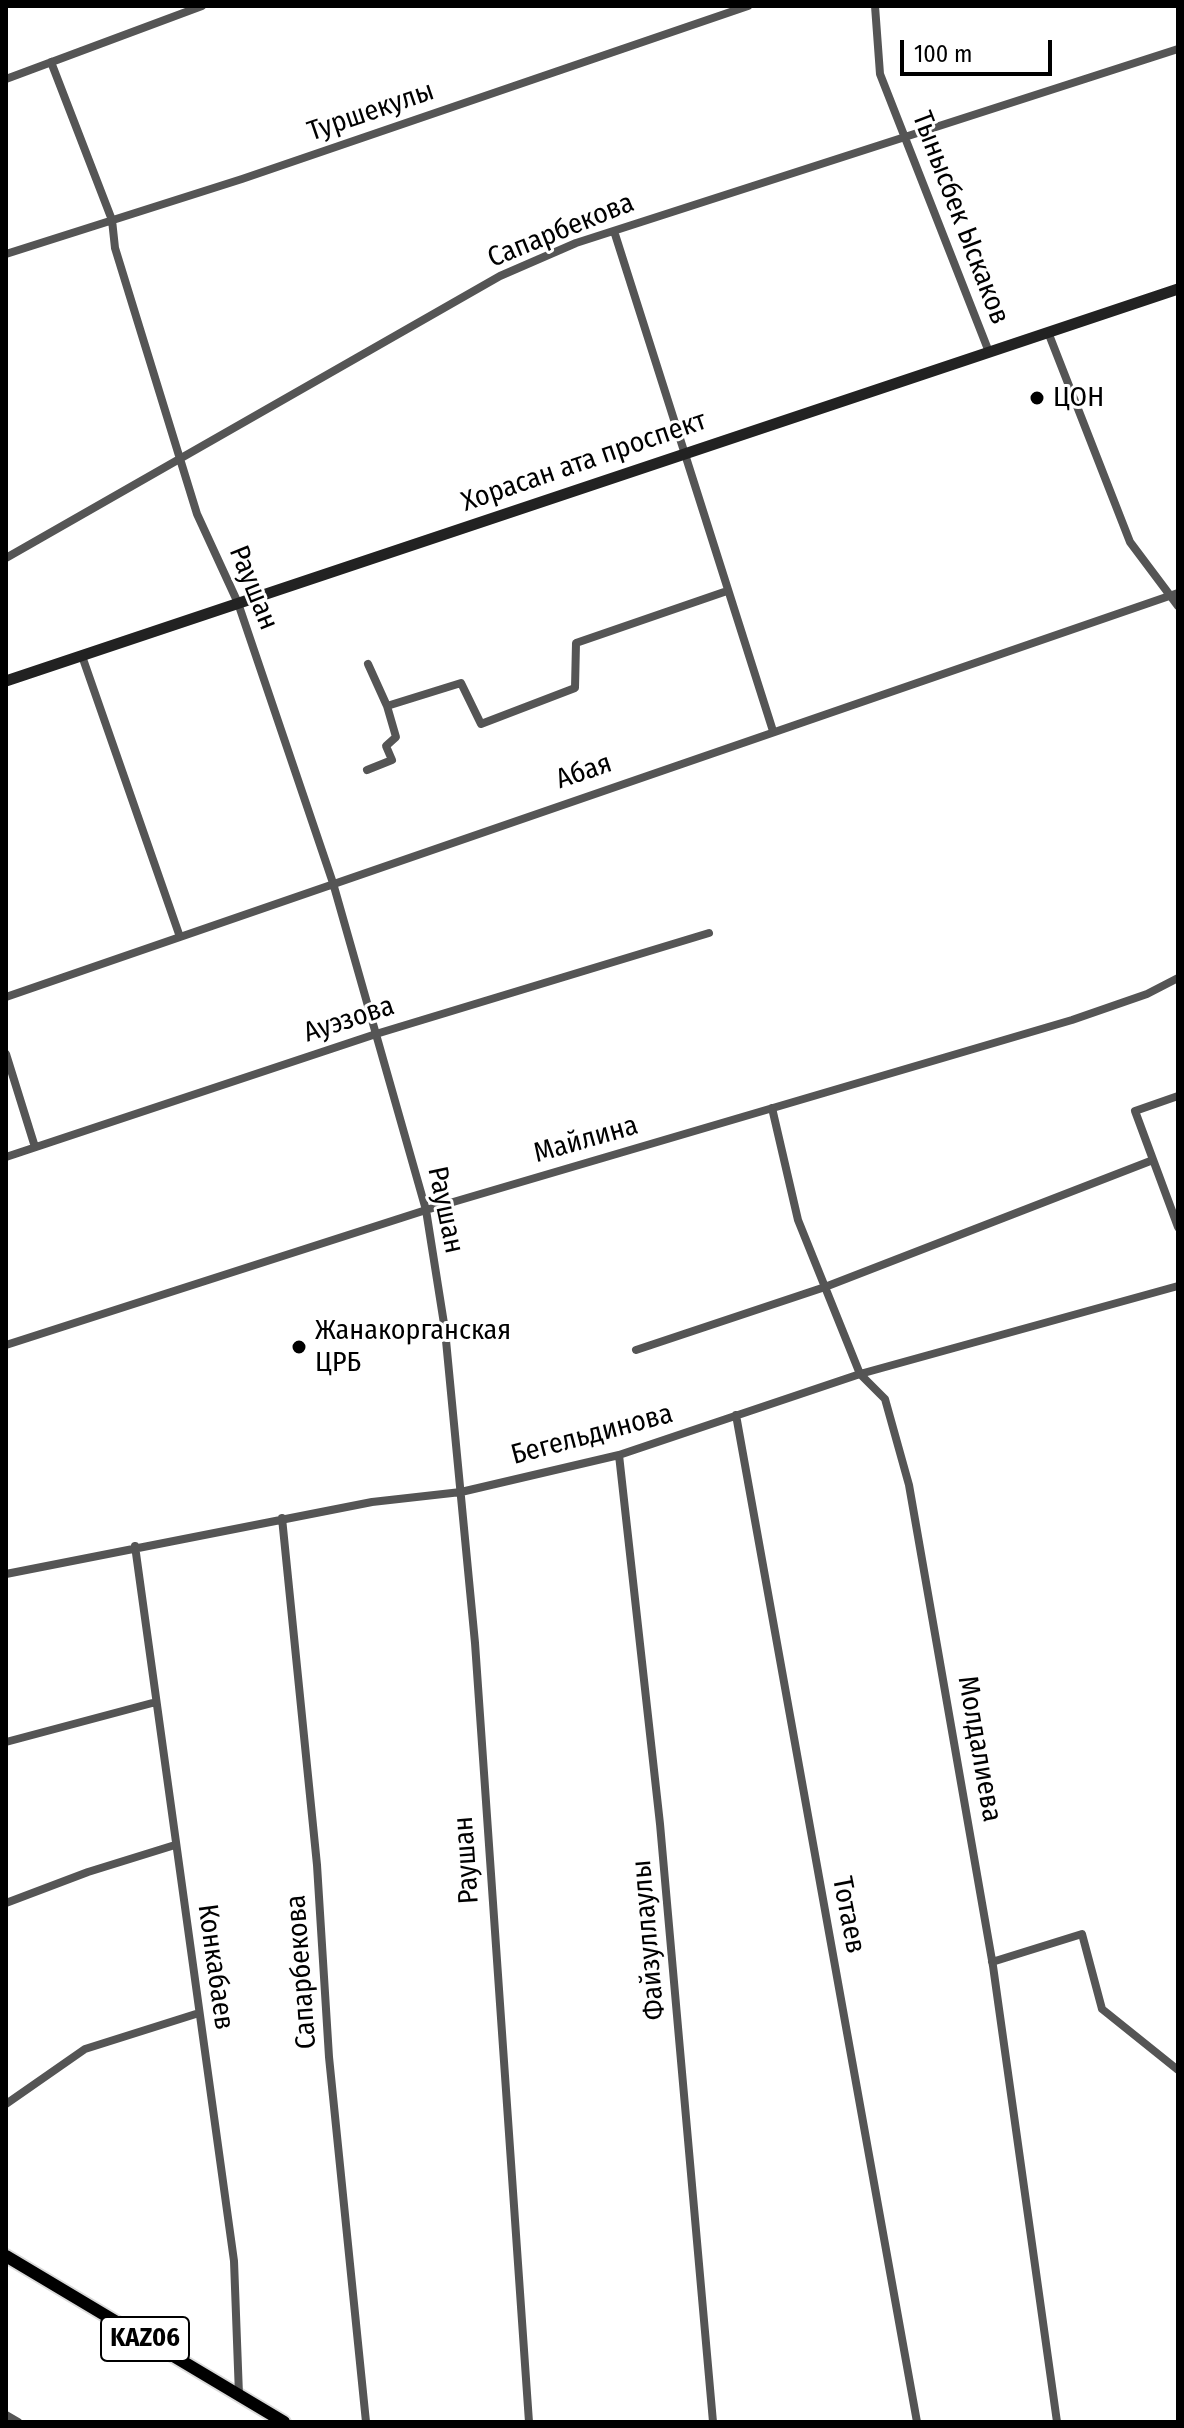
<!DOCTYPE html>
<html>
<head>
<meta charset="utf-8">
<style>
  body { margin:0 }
  #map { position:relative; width:1184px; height:2428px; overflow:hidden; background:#fff; font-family:"Fira Sans Condensed",sans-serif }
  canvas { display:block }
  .frame { position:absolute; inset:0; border:8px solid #000; pointer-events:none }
  .scale { position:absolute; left:900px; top:40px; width:152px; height:36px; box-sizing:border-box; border:4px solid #000; border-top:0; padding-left:10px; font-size:24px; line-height:28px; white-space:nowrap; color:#000; -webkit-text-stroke:6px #fff; paint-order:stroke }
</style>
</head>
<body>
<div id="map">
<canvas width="1184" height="2428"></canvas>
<div class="frame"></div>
<div class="scale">100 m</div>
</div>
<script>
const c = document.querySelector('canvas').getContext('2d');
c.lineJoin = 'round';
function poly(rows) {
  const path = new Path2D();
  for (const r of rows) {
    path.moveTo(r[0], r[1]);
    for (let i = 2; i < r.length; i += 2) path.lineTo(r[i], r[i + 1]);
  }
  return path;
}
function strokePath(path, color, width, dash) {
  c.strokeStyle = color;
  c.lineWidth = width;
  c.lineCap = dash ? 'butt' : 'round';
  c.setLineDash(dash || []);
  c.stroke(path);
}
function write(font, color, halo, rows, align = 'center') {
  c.font = font + ' "Fira Sans Condensed",sans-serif';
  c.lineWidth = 6;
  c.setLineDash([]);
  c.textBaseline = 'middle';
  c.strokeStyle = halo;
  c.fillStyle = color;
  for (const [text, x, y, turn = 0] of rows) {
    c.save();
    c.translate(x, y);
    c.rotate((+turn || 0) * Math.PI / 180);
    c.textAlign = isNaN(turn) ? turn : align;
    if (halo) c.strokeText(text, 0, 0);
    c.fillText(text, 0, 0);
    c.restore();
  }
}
const street = poly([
  [875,6,880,74,989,352],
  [51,62,112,220,115,248,197,514,238,603,333,883,426,1210,445,1330,475,1643,529,2422],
  [6,79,202,6],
  [614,231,773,731],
  [6,254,242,179,748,6],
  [1048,332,1130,542,1178,606],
  [6,558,500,276,576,243,1178,49],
  [82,656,180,937],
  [368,664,387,706],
  [367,770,392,760,386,746,396,737,387,706,461,683,481,724,575,688,576,643,727,591],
  [6,997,1178,593],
  [6,1054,35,1147],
  [1178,1096,1135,1111,1178,1227],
  [772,1108,798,1220,860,1374,885,1399,909,1485,993,1966,1057,2422],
  [6,1157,376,1034,709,933],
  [6,1345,426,1210,1072,1020,1147,994,1178,978],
  [636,1350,825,1287,1153,1160],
  [736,1415,917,2422],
  [619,1455,660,1824,713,2422],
  [282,1518,317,1865,329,2057,366,2422],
  [135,1546,234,2261,239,2395],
  [6,1574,372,1502,461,1492,619,1455,860,1374,1178,1286],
  [6,1742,156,1702],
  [6,1903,88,1872,175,1845],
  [992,1962,1082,1934,1102,2009,1178,2070],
  [6,2104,85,2049,199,2013],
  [6,2415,18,2422]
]);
const secondary = poly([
  [6,681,1178,289]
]);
const primary = poly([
  [6,2256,284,2422]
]);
const markers = [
  [1037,398,8,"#000"],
  [299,1347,8,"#000"]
];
const shields = [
  [145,2339,88]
];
const shieldNames = [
  ["KAZ06",145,2339]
];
const streetNames = [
  ["Туршекулы",371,112,-19],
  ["Тынысбек Ыскаков",960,218,69],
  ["Сапарбекова",561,231,-22],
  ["Хорасан ата проспект",584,462,-19],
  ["Раушан",253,588,68],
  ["Абая",584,772,-19],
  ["Ауэзова",349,1020,-18],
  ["Майлина",586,1140,-16],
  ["Раушан",445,1210,78],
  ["Бегельдинова",592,1435,-15],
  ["Молдалиева",979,1749,80],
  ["Раушан",467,1860,-94],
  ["Тотаев",848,1915,79],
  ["Файзуллаулы",649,1940,-95],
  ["Конкабаев",215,1967,82],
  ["Сапарбекова",302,1972,-94]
];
const poiNames = [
  ["ЦОН",1053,398],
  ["Жанакорганская",315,1331],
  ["ЦРБ",315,1363]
];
strokePath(primary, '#dbdbdb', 16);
strokePath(street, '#555', 8);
strokePath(secondary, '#222', 11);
strokePath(primary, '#000', 12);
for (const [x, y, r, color] of markers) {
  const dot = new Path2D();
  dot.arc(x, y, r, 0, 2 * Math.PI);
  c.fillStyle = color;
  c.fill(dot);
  strokePath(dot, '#fff', 3);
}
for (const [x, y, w] of shields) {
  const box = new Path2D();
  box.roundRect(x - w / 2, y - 22, w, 44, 6);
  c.fillStyle = '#fff';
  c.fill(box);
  strokePath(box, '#000', 2);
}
write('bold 26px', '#000', null, shieldNames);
write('28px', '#000', '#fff', streetNames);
write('28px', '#000', '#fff', poiNames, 'left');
</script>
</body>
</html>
